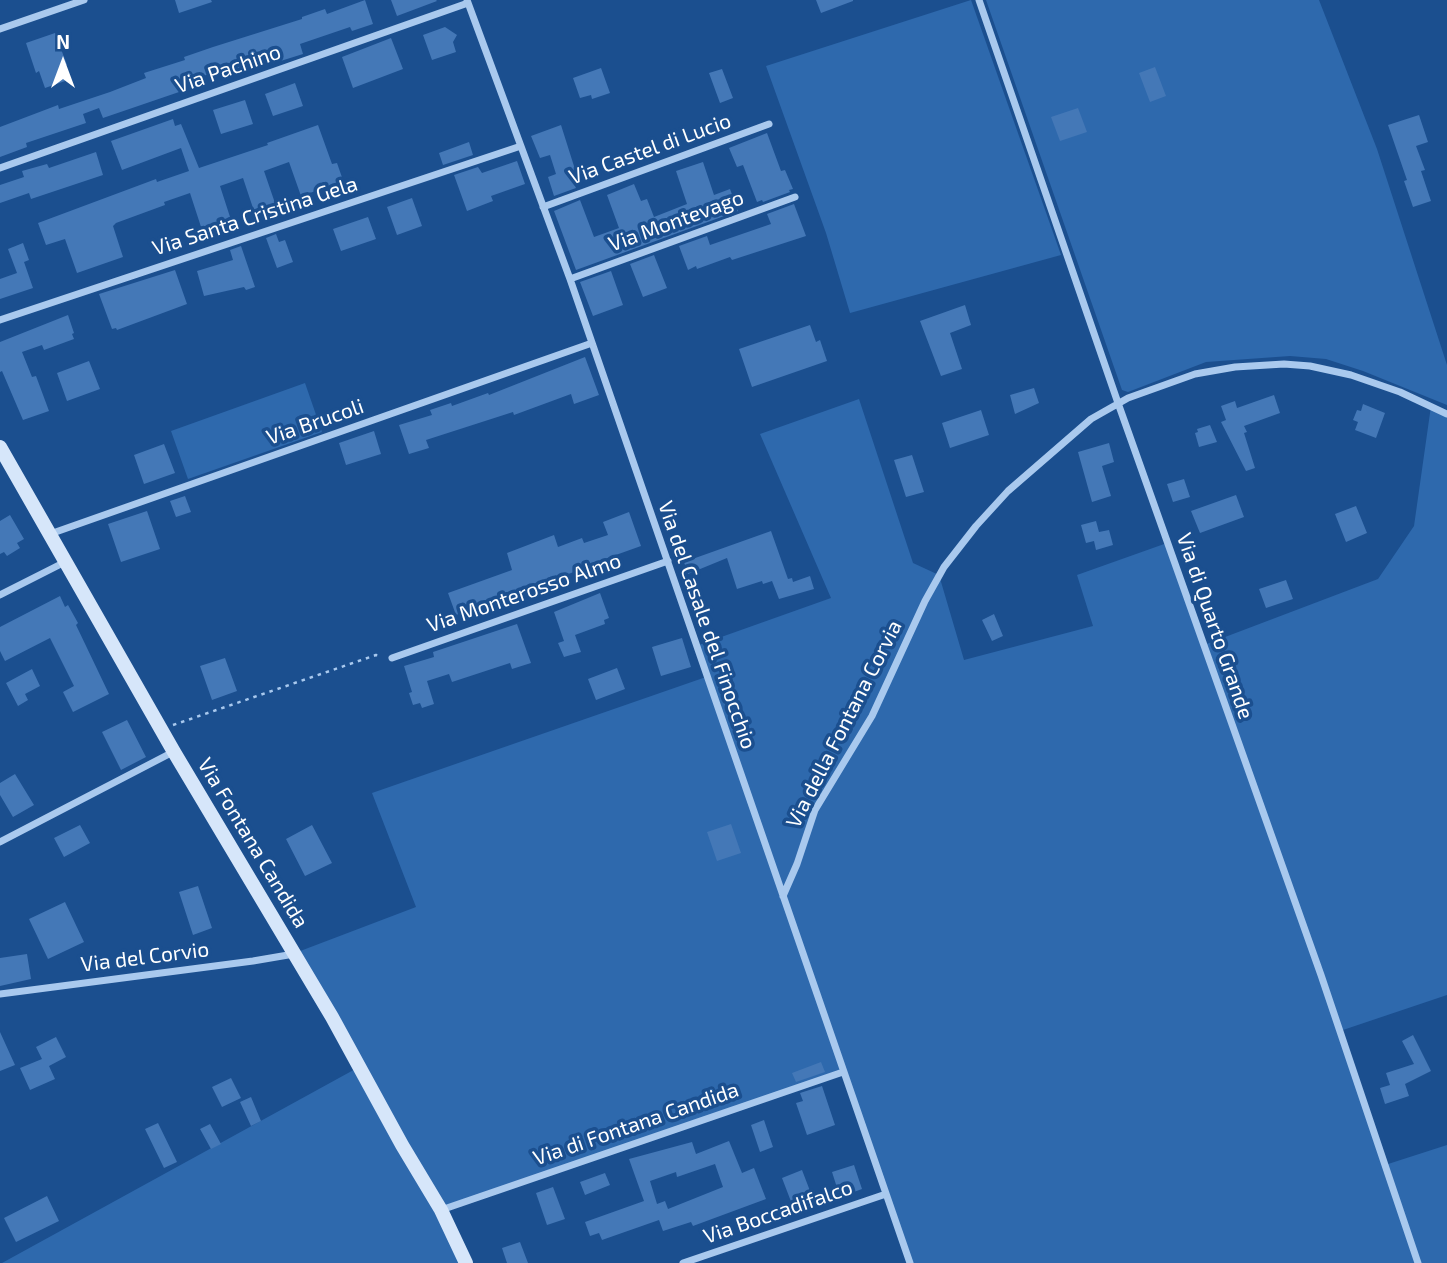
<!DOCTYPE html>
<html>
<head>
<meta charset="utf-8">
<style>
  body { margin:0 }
  #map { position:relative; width:1447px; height:1263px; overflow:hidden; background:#1b4f8f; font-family:"Exo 2",sans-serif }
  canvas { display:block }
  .north { position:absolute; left:28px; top:28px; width:70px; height:70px; -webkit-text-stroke:5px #1b4f8f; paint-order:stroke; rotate:0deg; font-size:19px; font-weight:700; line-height:28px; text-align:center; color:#fff }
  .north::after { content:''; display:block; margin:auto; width:24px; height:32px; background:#fff; clip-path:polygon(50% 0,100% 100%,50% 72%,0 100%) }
</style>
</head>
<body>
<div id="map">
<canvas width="1447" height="1263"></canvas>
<div class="north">N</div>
</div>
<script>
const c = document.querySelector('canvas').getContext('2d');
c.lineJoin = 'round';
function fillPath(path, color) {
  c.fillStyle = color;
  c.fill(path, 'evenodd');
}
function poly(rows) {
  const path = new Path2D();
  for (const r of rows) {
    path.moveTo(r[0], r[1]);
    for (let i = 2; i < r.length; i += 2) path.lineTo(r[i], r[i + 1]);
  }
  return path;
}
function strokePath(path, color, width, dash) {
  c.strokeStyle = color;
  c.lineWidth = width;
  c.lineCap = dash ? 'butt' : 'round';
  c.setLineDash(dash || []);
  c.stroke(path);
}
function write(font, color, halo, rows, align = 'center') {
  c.font = font + ' "Exo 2",sans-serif';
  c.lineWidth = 7;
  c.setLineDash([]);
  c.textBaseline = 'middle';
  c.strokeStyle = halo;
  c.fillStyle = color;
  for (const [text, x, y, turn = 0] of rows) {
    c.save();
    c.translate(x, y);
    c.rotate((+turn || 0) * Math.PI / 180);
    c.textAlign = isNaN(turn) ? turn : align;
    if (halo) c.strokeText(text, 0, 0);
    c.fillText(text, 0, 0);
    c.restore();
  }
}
const green = poly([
  [971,0,1061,255,850,313,826,233,766,66],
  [986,0,1319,0,1377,149,1447,365,1447,405,1363,371,1326,359,1290,356,1206,362,1128,392,1122,390],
  [305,383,322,432,188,479,171,431],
  [859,399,913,563,939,575,964,660,1093,626,1077,575,1167,543,1204,645,1378,579,1414,526,1431,406,1447,414,1447,995,1340,1031,1385,1165,1447,1145,1447,1263,910,1263,843,1072,442,1210,466,1263,2,1263,359,1067,295,953,416,907,372,793,706,677,696,646,831,598,760,434]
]);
const building = poly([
  [175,0,211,0,212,2,179,13],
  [365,0,373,24,352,31,350,27,300,44,303,54,239,74,236,64,179,85,182,91,103,118,99,108,83,114,86,123,26,143,27,147,0,157,0,127,58,105,59,109,110,92,146,78,144,73,185,60,184,57,213,47,302,19,302,17,325,9,327,14],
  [391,0,436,0,437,1,397,16],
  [816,0,853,0,853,1,821,13],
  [445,27,457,35,453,42,456,52,432,60,423,35],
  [55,33,67,65,60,68,65,81,45,88,39,71,36,73,26,43],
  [391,38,403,69,353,88,342,57],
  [1155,67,1166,96,1150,102,1139,73],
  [601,68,610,93,592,99,591,95,580,98,573,78],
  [722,69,733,98,720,103,709,73],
  [295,83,303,106,273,116,265,94],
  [245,100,253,124,221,134,213,110],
  [1078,108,1087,132,1060,141,1051,117],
  [1419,115,1428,142,1416,146,1425,170,1421,171,1431,201,1413,207,1404,181,1407,180,1388,125],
  [173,119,175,126,181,124,199,168,268,145,267,143,318,125,332,164,337,163,345,186,328,191,327,187,301,196,289,162,264,171,276,206,255,214,243,178,220,186,231,220,202,230,190,193,164,202,165,205,116,223,113,226,123,257,77,273,65,239,46,245,38,223,156,179,157,182,189,171,181,148,122,170,111,141],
  [561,125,579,182,574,184,576,188,554,196,548,177,556,174,550,155,540,158,531,136],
  [767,133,781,171,785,170,793,189,789,190,790,192,763,202,762,200,757,202,743,165,737,167,729,148],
  [469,142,473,155,443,165,439,153],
  [96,152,103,175,31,199,29,193,0,203,0,185,24,177,22,171,47,164,49,168],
  [517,161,525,184,491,196,493,201,467,211,454,175,478,167,482,173],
  [703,162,714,195,730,189,738,211,576,270,554,211,580,200,594,237,619,228,607,195,634,184,641,201,647,199,654,217,687,204,676,171],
  [412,198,422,226,397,235,387,207],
  [794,204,806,236,732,260,730,257,697,269,696,266,688,270,679,246,707,236,710,245,771,224,767,214],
  [368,217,376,239,341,251,333,229],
  [276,234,279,242,285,240,293,262,277,268,266,238],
  [23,243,29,260,24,262,33,288,0,299,0,279,17,273,8,249],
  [241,246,255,287,246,290,244,287,204,296,197,271,233,260,230,250],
  [654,255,667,288,643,297,630,264],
  [175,270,187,304,117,330,116,328,112,329,99,294],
  [611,271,623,305,593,316,580,282],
  [965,305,971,325,950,333,962,369,941,376,920,321],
  [68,315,74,333,72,334,74,339,44,350,42,345,22,352,32,377,36,376,49,411,23,420,2,371,0,372,0,342],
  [810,325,816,342,820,340,827,361,752,387,739,349],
  [585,357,599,395,574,404,571,394,514,415,513,412,426,440,429,448,409,454,399,425,432,415,430,410,451,403,452,406,488,393,489,395],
  [89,361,100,389,67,401,57,373],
  [1034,388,1039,403,1015,414,1010,395],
  [1274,395,1280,413,1244,426,1247,432,1244,433,1255,468,1246,471,1221,422,1226,420,1221,406,1235,401,1237,408],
  [1363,404,1385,413,1376,438,1355,430,1358,422,1353,420,1357,410,1361,411],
  [981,410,989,435,950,448,942,423],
  [1210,425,1217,442,1199,447,1195,433,1198,432,1197,429],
  [374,431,381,454,346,465,339,443],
  [1109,443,1114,462,1102,466,1111,496,1092,502,1078,452],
  [164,444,175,473,144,484,134,455],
  [912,455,924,492,906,497,894,460],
  [1184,479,1190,497,1173,502,1167,484],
  [1236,495,1244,517,1200,533,1191,511],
  [185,496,191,512,176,517,170,501],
  [1356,506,1367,533,1346,542,1335,514],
  [147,511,160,549,121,562,108,524],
  [629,512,641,546,599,561,600,565,583,571,582,569,456,615,448,593,512,570,507,553,554,535,558,547,582,538,584,543,608,535,603,522],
  [10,515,24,539,17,543,20,548,7,556,4,552,0,554,0,521],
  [1096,521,1099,532,1109,530,1113,545,1096,550,1094,541,1086,543,1081,525],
  [771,531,788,579,792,578,793,582,810,576,814,589,779,599,772,581,763,584,762,581,737,589,727,558,688,574,684,562],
  [1286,580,1293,599,1266,608,1259,589],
  [600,593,609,618,604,620,605,624,575,635,581,652,564,657,558,643,564,641,554,612],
  [60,596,65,607,68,605,78,623,76,625,109,694,73,712,63,692,74,686,50,638,5,661,0,651,0,627],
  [994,614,1003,636,992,641,982,620],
  [517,624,531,663,512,669,510,663,452,682,449,674,427,681,434,704,422,708,420,703,413,705,409,693,412,692,404,666,434,657,433,652],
  [682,638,691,667,661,676,652,647],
  [225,658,237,691,212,700,200,666],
  [617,668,625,689,596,700,588,679],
  [32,669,40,686,25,694,28,700,18,706,6,683],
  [127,720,146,757,121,770,102,732],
  [15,774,34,805,13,817,0,795,0,783],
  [731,824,741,853,717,861,707,832],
  [80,825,90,843,64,857,54,838],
  [312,825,332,863,305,876,286,839],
  [198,886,212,928,193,935,179,892],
  [65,902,84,942,48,959,29,919],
  [27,954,31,979,0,986,0,958],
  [0,1032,15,1065,0,1071],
  [1413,1035,1431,1071,1405,1084,1409,1096,1385,1104,1380,1088,1390,1085,1386,1073,1414,1064,1402,1041],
  [56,1037,66,1057,49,1066,55,1079,30,1090,20,1068,42,1059,36,1047],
  [821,1062,825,1072,796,1082,792,1073],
  [231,1078,241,1098,222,1107,212,1087],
  [822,1086,835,1125,807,1135,796,1103,803,1101,800,1093],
  [251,1097,261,1121,251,1126,240,1102],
  [764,1120,773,1147,760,1152,751,1125],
  [158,1123,177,1162,164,1168,145,1129],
  [210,1124,221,1144,211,1149,200,1129],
  [729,1141,742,1173,754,1168,766,1199,693,1226,691,1222,663,1231,659,1220,602,1240,599,1233,590,1236,585,1222,644,1201,629,1159,692,1142,696,1154],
  [715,1164,723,1187,668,1209,665,1201,657,1204,650,1181,676,1172,677,1177],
  [854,1165,862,1189,840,1197,832,1172],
  [802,1170,815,1204,795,1212,782,1178],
  [605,1173,610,1185,585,1195,580,1182],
  [553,1187,565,1219,547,1225,536,1193],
  [47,1196,59,1221,16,1242,4,1218],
  [520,1242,528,1263,507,1263,502,1248]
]);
const path = poly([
  [173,725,376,655,382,656]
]);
const street = poly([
  [467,0,570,279,910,1263],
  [979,0,1118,403,1321,975,1418,1263],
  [0,29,84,0],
  [0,168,468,3],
  [543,207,769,124],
  [570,279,795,197],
  [0,320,521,146],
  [50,534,592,343],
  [0,595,65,562],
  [392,658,668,561],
  [0,842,173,752],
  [783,896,797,864,815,810,872,716,925,601,944,567,976,526,1008,491,1091,419,1128,398,1195,374,1235,367,1284,364,1310,366,1351,375,1400,392,1447,414],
  [0,994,253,961,294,954],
  [441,1210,843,1072],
  [683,1263,886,1194]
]);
const secondary = poly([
  [0,447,174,752,332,1017,402,1145,441,1210,466,1263]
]);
const streetNames = [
  ["Via Pachino",228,69,-19],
  ["Via Castel di Lucio",650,149,-20],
  ["Via Santa Cristina Gela",255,216,-18],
  ["Via Montevago",676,221,-20],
  ["Via Brucoli",315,422,-19],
  ["Via Monterosso Almo",524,593,-19],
  ["Via del Casale del Finocchio",707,625,71],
  ["Via di Quarto Grande",1215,626,71],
  ["Via della Fontana Corvia",844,724,-63],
  ["Via Fontana Candida",253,843,59],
  ["Via del Corvio",145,957,-7],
  ["Via di Fontana Candida",636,1124,-19],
  ["Via Boccadifalco",778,1212,-19]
];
fillPath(green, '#2e69ad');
fillPath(building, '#4478b7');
strokePath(path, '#a9c9ee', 2.5, [3.5, 5]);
strokePath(street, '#a9c9ee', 7);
strokePath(secondary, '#d6e6fa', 14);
write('21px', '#fff', '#1b4f8f', streetNames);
</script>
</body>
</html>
